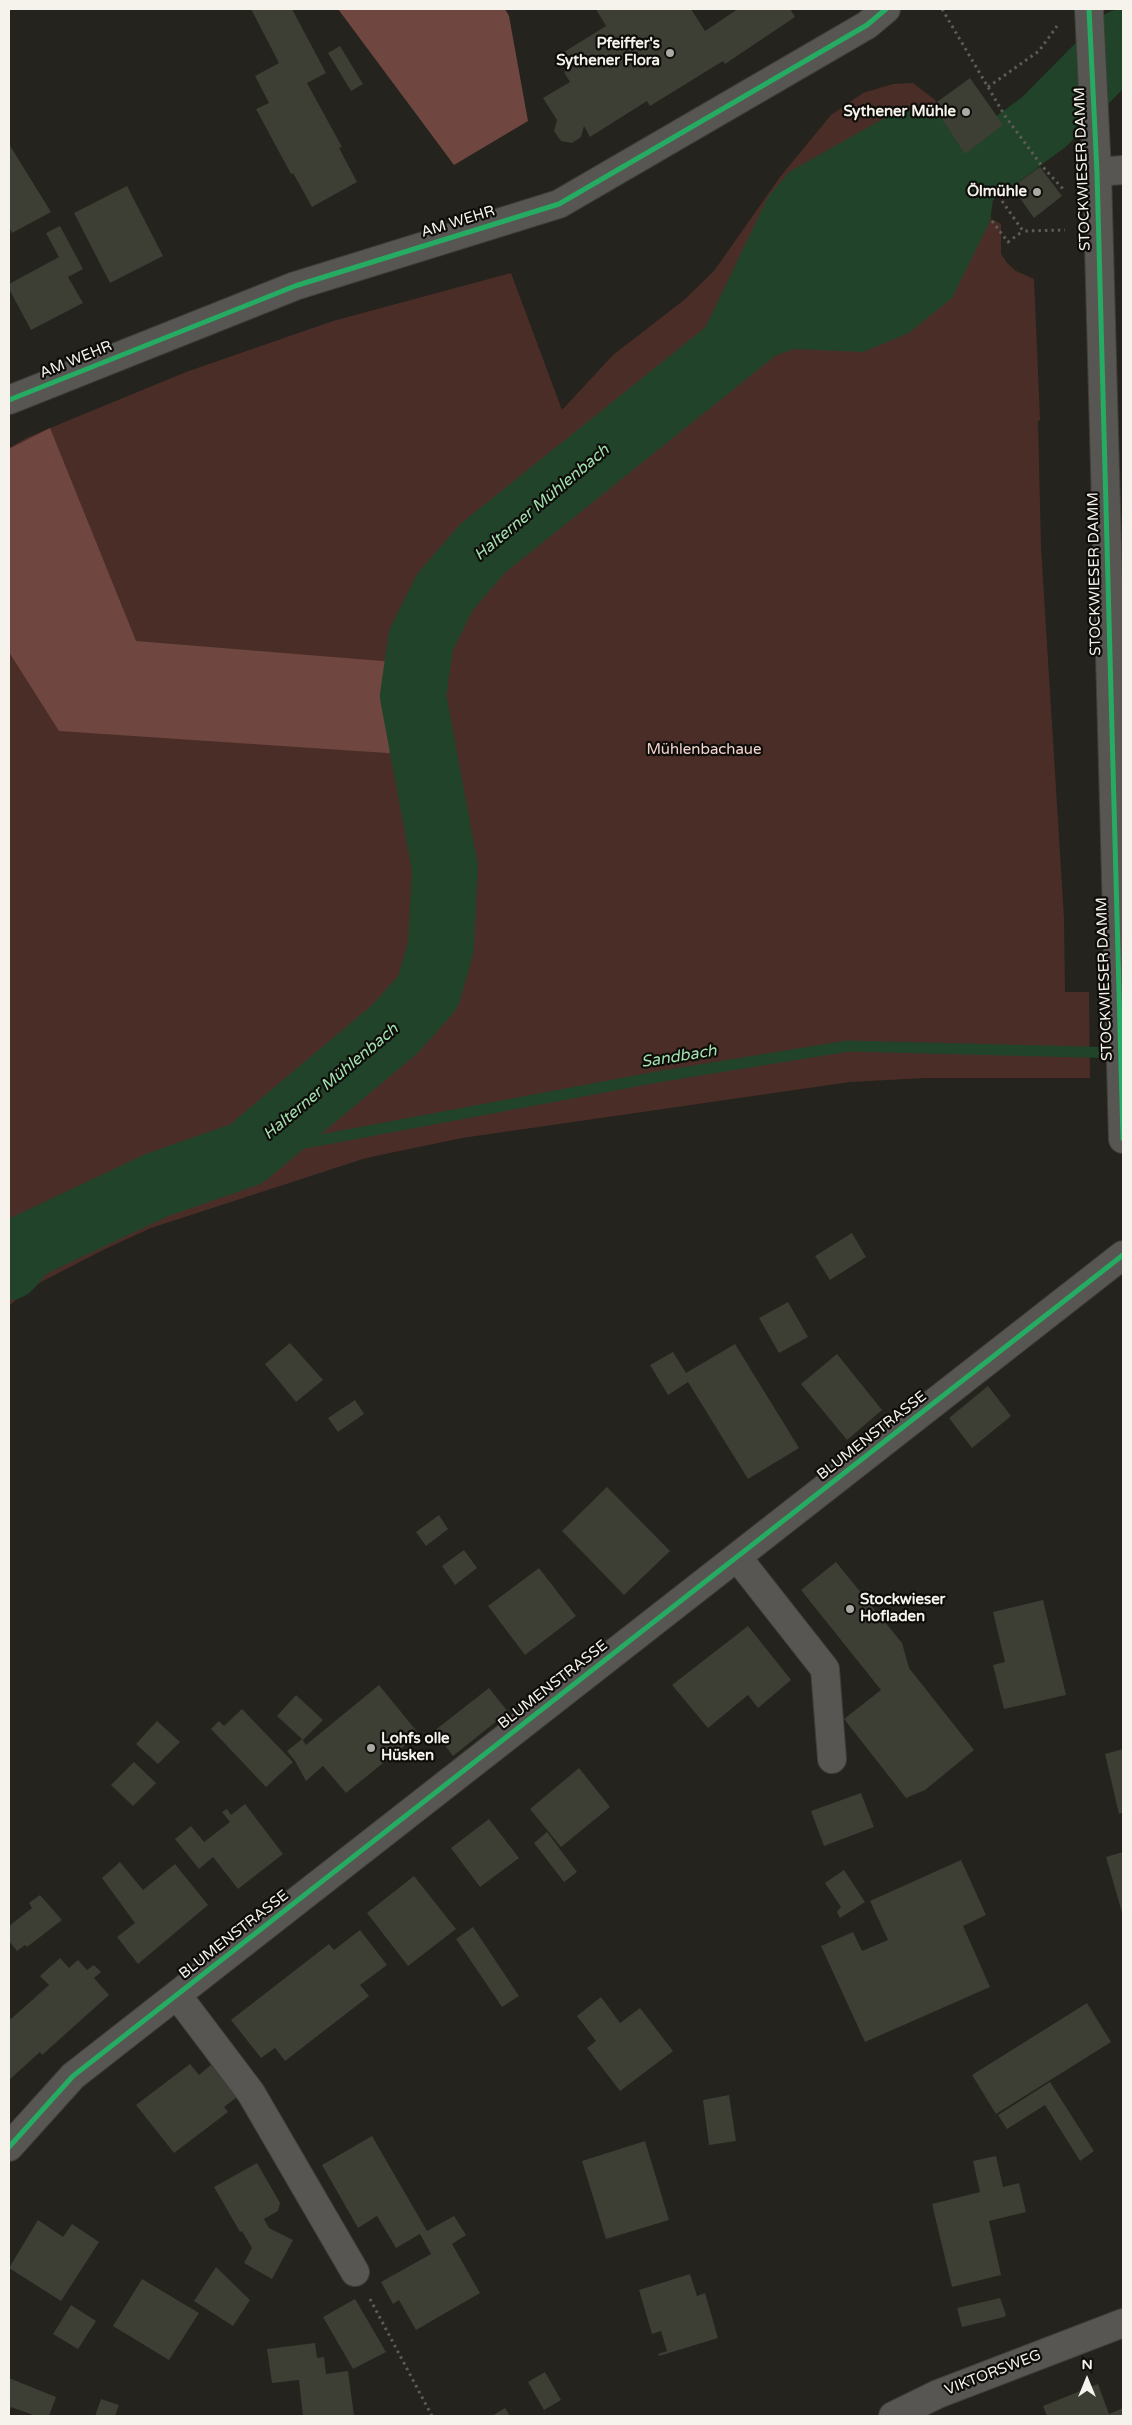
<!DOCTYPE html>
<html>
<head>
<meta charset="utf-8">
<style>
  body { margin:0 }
  #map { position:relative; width:1132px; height:2425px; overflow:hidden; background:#24231d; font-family:"Varela Round",sans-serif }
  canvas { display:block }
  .frame { position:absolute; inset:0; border:10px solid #f6f3ed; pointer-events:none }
  .north { position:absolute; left:1062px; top:2355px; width:50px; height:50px; -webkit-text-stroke:4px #0e0d09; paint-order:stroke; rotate:0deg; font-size:14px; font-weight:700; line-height:20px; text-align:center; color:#f6f3ed }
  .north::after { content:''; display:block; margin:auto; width:18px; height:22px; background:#f6f3ed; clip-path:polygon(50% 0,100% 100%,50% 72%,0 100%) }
</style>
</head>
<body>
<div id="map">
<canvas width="1132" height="2425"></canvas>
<div class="frame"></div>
<div class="north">N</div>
</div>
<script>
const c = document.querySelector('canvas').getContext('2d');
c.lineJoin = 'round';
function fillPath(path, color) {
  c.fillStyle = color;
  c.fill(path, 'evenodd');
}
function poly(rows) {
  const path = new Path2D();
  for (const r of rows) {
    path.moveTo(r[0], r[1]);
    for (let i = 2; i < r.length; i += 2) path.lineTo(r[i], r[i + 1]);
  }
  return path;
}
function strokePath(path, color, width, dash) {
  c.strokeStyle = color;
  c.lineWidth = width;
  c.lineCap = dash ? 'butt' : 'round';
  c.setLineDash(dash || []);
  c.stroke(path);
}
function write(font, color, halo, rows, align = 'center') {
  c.font = font + ' "Varela Round",sans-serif';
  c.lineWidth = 4.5;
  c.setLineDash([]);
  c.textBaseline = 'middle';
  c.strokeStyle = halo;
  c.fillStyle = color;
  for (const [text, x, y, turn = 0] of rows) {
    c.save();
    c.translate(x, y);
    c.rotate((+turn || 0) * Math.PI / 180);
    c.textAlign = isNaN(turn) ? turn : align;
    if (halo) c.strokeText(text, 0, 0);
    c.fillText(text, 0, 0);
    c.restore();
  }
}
const green = poly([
  [1118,9,1123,9,1123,90,1116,83],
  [913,83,935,100,990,196,991,219,1001,224,1001,254,1007,263,1016,271,1034,279,1040,420,1038,421,1041,547,1064,918,1065,992,1089,992,1090,1078,925,1078,850,1082,462,1138,366,1158,151,1228,103,1250,45,1280,24,1293,9,1306,9,448,26,438,186,372,333,321,511,273,562,410,613,355,684,300,714,271,780,177,831,115,863,93,893,84]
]);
const forest = poly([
  [338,9,505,9,509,16,528,121,454,165],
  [50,428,136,641,394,662,392,697,402,754,59,731,9,652,9,449]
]);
const water = poly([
  [933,105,965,154,1005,124,1038,168,993,200,990,221,952,298,909,333,863,352,795,349,751,363,695,408,668,375,706,326,768,197,789,172,895,112]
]);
const pier = poly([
  [1004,122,1007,122,1041,167,1038,168,1005,124,1003,125,1001,123]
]);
const stream = poly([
  [246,1154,657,1077,848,1046,1122,1053]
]);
const river = poly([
  [948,201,969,177,1044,122,1123,42],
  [9,1267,26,1247,157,1185,246,1154,395,1029,428,992,441,947,445,868,413,696,421,640,445,592,483,548,751,333]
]);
const building = poly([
  [251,9,292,9,326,73,307,83,342,147,339,148,357,182,312,207,293,173,291,174,256,109,269,103,255,76,279,63],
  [596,9,691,9,705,31,738,9,790,9,795,17,725,64,723,61,650,106,647,101,590,137,584,126,581,137,572,143,561,141,554,131,557,120,543,98,570,82,564,72,573,67,564,52,606,26],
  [340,46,363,84,351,91,328,53],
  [970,78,1003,125,965,154,933,105],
  [9,144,51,212,12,233,9,227],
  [1040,167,1062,196,1034,218,1012,187],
  [127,186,163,256,110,283,74,213],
  [60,226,83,269,68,277,83,303,31,330,9,289,9,284,59,257,46,233],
  [852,1233,866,1257,830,1280,815,1256],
  [788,1302,808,1337,779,1353,759,1318],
  [290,1343,323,1380,296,1402,265,1364],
  [735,1344,799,1448,748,1479,688,1382,668,1395,650,1365,673,1352,686,1373],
  [837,1354,882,1410,847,1440,801,1384],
  [988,1386,1011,1416,972,1448,949,1418],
  [355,1400,364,1414,338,1432,328,1418],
  [607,1487,670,1551,624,1595,562,1531],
  [439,1515,448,1529,426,1546,416,1532],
  [464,1550,477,1568,455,1585,442,1566],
  [836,1562,902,1643,909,1668,974,1750,925,1790,906,1798,844,1719,881,1690,801,1590],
  [539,1568,576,1616,525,1655,488,1606],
  [1043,1600,1066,1695,1004,1709,993,1665,1005,1662,993,1612],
  [748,1626,791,1680,758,1708,748,1695,708,1728,672,1685],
  [379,1685,419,1734,346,1793,323,1766,306,1781,295,1761,287,1751,302,1739,306,1745],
  [489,1688,508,1712,453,1756,434,1731],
  [296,1695,323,1720,303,1740,277,1716],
  [242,1709,293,1762,266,1787,211,1729,219,1721,224,1726],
  [157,1721,180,1742,158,1764,136,1744],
  [1123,1749,1123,1812,1119,1814,1105,1754],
  [134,1762,156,1783,133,1806,111,1785],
  [579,1768,610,1807,561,1847,530,1809],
  [861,1793,874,1827,824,1846,811,1811],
  [245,1804,283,1854,238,1889,213,1857,199,1869,175,1839,191,1826,204,1842,230,1822,222,1812,227,1809,231,1815],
  [489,1819,519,1858,480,1887,451,1848],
  [547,1832,577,1872,564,1882,534,1843],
  [1123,1852,1123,1916,1106,1857],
  [961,1860,986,1915,963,1926,990,1987,865,2042,821,1946,853,1932,862,1951,888,1940,870,1901],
  [120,1862,143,1890,175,1864,208,1905,138,1964,117,1937,135,1923,102,1878],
  [844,1870,865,1902,840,1918,837,1912,841,1907,825,1883],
  [414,1876,456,1929,408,1966,367,1913],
  [40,1895,62,1920,27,1947,25,1945,17,1951,9,1941,9,1926,32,1908,29,1903],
  [473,1927,519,1996,502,2007,456,1939],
  [360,1930,387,1965,360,1985,369,1996,285,2061,275,2048,261,2058,231,2020,329,1944,334,1950],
  [60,1958,69,1968,78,1960,87,1970,94,1965,101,1972,94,1978,109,1995,42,2055,40,2052,9,2080,9,2017,11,2019,49,1985,40,1976],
  [601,1997,620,2023,640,2008,673,2051,620,2091,587,2048,596,2041,577,2016],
  [1087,2003,1111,2042,996,2114,972,2075],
  [190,2064,199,2075,212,2064,237,2097,224,2107,228,2112,174,2153,136,2105],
  [1050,2082,1094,2151,1080,2161,1045,2105,1007,2129,998,2115],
  [729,2095,736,2141,709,2145,703,2100],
  [372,2136,427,2231,454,2216,466,2235,452,2244,480,2293,416,2330,399,2300,393,2304,381,2282,431,2254,420,2234,396,2248,377,2216,358,2228,322,2165],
  [645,2141,669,2220,606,2239,582,2161],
  [996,2156,1003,2187,1019,2183,1026,2212,989,2221,1001,2275,952,2287,932,2204,980,2192,973,2161],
  [257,2163,280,2203,278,2211,264,2219,269,2228,293,2240,272,2279,244,2263,252,2248,242,2231,240,2232,214,2187],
  [38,2220,63,2237,72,2224,99,2242,61,2301,9,2268],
  [216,2267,250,2300,233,2326,194,2301],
  [690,2274,697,2296,705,2293,718,2338,659,2356,658,2354,667,2351,661,2331,652,2334,639,2290],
  [142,2279,199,2313,169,2360,113,2326],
  [1000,2298,1006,2315,1004,2317,962,2327,957,2308],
  [355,2299,386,2352,353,2369,323,2317],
  [71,2305,96,2321,78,2349,53,2334],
  [315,2343,317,2358,324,2357,326,2374,348,2371,354,2416,303,2416,299,2380,272,2383,267,2349],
  [545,2372,561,2400,544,2410,528,2382],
  [9,2378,56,2397,49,2416,36,2416,11,2407,9,2411],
  [1098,2384,1109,2414,1123,2408,1123,2416,1047,2416,1043,2406],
  [101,2399,119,2405,115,2416,95,2416],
  [505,2408,510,2416,492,2416]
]);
const path = poly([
  [942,9,1005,116,1042,166,1064,190],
  [988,87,1039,51,1057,26],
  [1002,201,1023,231,1065,230],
  [992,221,1008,242,1023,231],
  [370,2299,432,2416]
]);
const minor = poly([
  [1089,9,1097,172,1123,1139],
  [1097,172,1123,170],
  [9,400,295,286,559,204,867,25,886,9],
  [737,1557,825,1669,832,1759],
  [177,1995,251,2093,355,2272],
  [9,2147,73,2076,1123,1255],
  [893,2416,938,2394,1123,2323]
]);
const cycleway = poly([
  [1089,9,1097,172,1123,1139],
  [9,400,295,286,559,204,867,25,886,9],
  [9,2147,73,2076,1123,1255]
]);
const markers = [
  [670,53,5,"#acaaa4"],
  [966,112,5,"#acaaa4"],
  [1037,192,5,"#acaaa4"],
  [850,1609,5,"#acaaa4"],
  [371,1748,5,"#acaaa4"]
];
const poiNames = [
  ["Pfeiffer's",660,44],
  ["Sythener Flora",660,61],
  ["Sythener Mühle",956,112],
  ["Ölmühle",1027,192],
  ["Stockwieser",860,1600,"left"],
  ["Hofladen",860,1617,"left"],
  ["Lohfs olle",381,1739,"left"],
  ["Hüsken",381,1756,"left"]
];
const streetNames = [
  ["STOCKWIESER DAMM",1083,169,-92],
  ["AM WEHR",458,222,-17],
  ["AM WEHR",76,360,-22],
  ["STOCKWIESER DAMM",1095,574,-91],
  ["STOCKWIESER DAMM",1105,979,-92],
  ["BLUMENSTRASSE",872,1436,-38],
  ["BLUMENSTRASSE",553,1685,-38],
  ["BLUMENSTRASSE",234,1935,-38],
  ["VIKTORSWEG",993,2373,-21]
];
const parkNames = [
  ["Mühlenbachaue",704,750]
];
const waterNames = [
  ["Halterner Mühlenbach",542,503,-40],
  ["Sandbach",679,1057,-9],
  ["Halterner Mühlenbach",331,1082,-40]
];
fillPath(green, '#4b2d27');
fillPath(forest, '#6f4740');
fillPath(water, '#204329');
fillPath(pier, '#24231d');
strokePath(stream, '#204329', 11);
strokePath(river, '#204329', 66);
fillPath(building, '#3d3e34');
strokePath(minor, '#3f3e39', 30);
strokePath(path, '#5d5c58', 3, [2.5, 4]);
strokePath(minor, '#575652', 28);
strokePath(cycleway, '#26ab63', 5);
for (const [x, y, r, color] of markers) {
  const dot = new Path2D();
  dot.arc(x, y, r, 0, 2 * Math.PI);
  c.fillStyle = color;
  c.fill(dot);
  strokePath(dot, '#0e0d09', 2);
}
write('bold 15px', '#f6f3ed', '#0e0d09', poiNames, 'right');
write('15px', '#f6f3ed', '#0e0d09', streetNames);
write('15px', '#f4d4ce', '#0e0d09', parkNames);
write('italic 16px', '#a3e2b1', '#0e0d09', waterNames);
</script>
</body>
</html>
